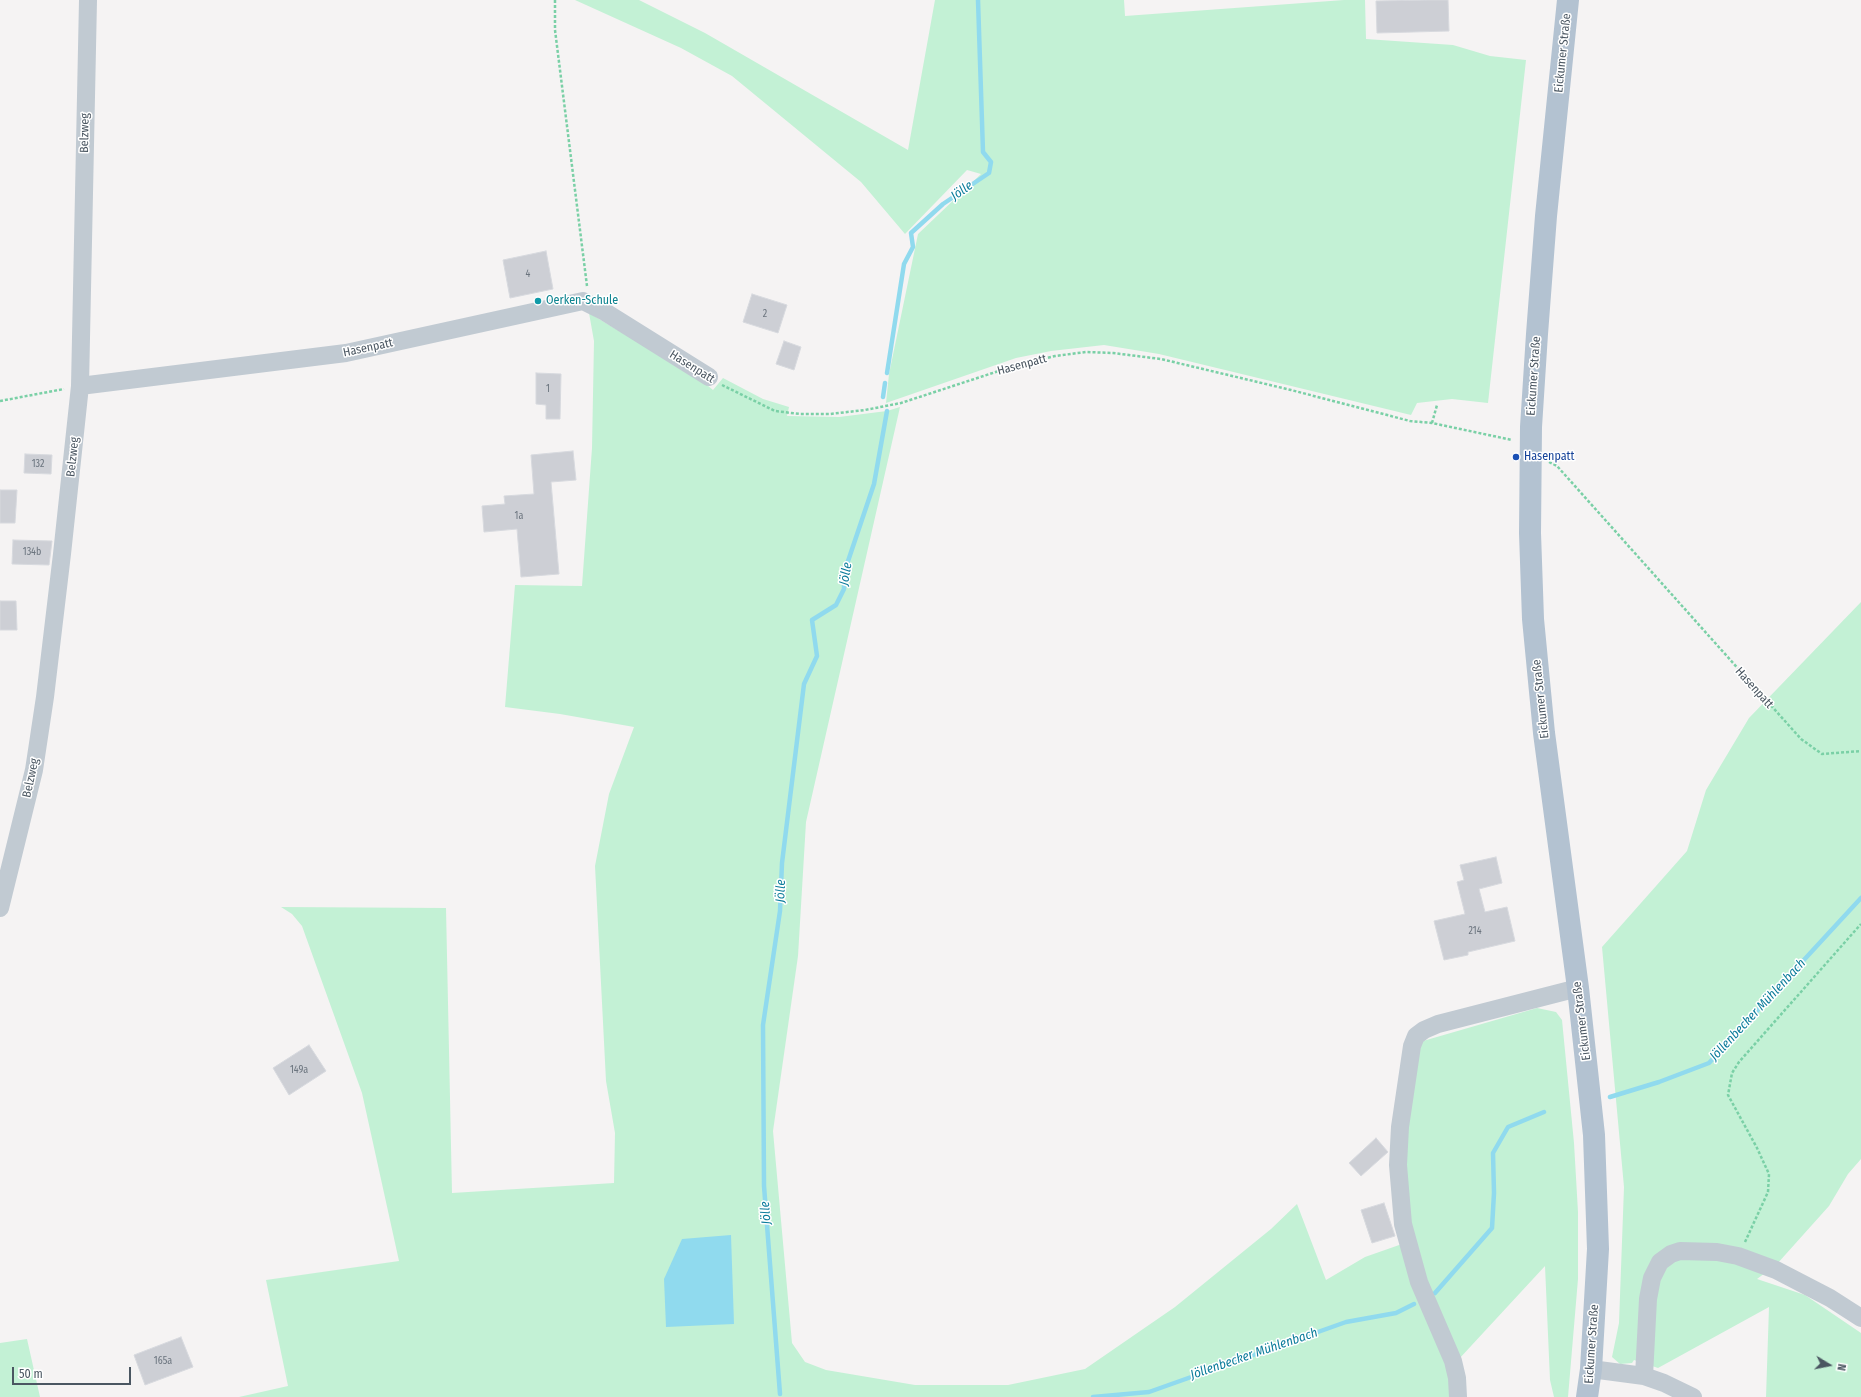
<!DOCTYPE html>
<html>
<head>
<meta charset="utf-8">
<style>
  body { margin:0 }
  #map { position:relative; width:1861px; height:1397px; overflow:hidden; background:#f5f3f3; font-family:"Fira Sans Condensed",sans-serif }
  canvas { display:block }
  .north { position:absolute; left:1809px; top:1345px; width:40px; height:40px; -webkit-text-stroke:3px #fff; paint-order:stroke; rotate:100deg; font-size:11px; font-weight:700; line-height:16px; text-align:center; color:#4a5661 }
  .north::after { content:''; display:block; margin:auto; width:14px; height:18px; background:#4a5661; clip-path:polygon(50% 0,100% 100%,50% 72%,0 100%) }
  .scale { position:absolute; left:12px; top:1367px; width:119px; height:18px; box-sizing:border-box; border:2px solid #4a5661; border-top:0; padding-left:5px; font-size:12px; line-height:14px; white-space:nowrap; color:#4a5661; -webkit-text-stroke:3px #fff; paint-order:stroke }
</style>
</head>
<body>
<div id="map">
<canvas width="1861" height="1397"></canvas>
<div class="north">N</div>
<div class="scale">50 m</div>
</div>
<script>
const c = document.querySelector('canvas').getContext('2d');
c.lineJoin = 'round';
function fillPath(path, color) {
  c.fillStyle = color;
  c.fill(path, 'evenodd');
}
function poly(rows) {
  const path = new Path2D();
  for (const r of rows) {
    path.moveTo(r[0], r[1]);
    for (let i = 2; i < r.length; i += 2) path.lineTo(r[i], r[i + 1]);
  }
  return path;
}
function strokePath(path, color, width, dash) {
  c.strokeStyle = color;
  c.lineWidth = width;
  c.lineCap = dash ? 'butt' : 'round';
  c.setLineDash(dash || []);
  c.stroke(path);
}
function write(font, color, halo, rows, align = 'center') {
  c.font = font + ' "Fira Sans Condensed",sans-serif';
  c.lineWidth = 3;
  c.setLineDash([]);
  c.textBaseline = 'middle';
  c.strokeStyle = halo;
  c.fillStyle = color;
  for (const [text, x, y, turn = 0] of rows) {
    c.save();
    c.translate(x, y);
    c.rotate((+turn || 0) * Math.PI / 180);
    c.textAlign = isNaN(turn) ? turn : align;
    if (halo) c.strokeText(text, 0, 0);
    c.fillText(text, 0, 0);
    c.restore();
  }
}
const green = poly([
  [575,0,639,0,705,33,908,150,935,0,1124,0,1125,16,1344,0,1365,0,1366,39,1453,45,1490,56,1526,60,1488,403,1452,399,1417,403,1411,415,1159,354,1104,345,1051,351,1016,358,886,403,889,374,918,234,981,174,967,170,905,234,861,182,732,76,681,48],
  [589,313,700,379,713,390,723,378,763,399,789,407,787,416,839,417,887,411,900,407,806,822,798,956,773,1131,792,1343,805,1362,826,1370,915,1385,1008,1385,1085,1369,1175,1307,1271,1229,1297,1204,1326,1280,1365,1257,1402,1244,1447,1363,1451,1397,239,1397,288,1386,266,1280,399,1261,362,1093,302,926,292,914,281,907,446,908,452,1193,614,1183,615,1133,606,1081,595,866,609,794,634,727,560,714,505,707,515,585,582,586,592,448,594,341],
  [1861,602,1861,1159,1848,1174,1829,1206,1777,1264,1757,1279,1805,1295,1861,1333,1861,1397,1766,1397,1769,1307,1658,1368,1634,1360,1632,1363,1620,1364,1612,1357,1619,1323,1624,1187,1602,947,1687,851,1706,790,1749,718],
  [1537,1008,1556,1012,1562,1020,1574,1143,1578,1212,1578,1279,1568,1397,1554,1397,1550,1380,1545,1266,1459,1359,1433,1306,1406,1203,1405,1153,1417,1053,1423,1041],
  [27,1339,40,1397,0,1397,0,1343]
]);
const water = poly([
  [731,1235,734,1324,666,1327,664,1279,682,1239]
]);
const stream = poly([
  [887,373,904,264,913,247,911,233,943,204,989,173,991,162,983,152,978,0],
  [883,397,885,383],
  [1610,1097,1659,1082,1709,1063,1861,898],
  [1435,1293,1492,1228,1494,1193,1493,1153,1508,1127,1544,1112],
  [780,1394,764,1186,763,1025,780,911,782,863,804,684,817,656,812,620,836,605,844,589,844,573,874,484,887,411],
  [1093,1397,1149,1392,1346,1322,1396,1313,1414,1304]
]);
const building = poly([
  [1426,0,1448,0,1449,31,1377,33,1376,1,1426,0],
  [546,251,553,289,510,298,503,260,546,251],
  [752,294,787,305,778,333,743,322,752,294],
  [784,341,801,347,794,370,776,364,784,341],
  [536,373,561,374,560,419,546,419,546,405,536,404,536,373],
  [573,451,576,480,551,482,559,574,521,577,517,529,484,532,482,506,505,504,504,496,534,494,531,455,573,451],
  [25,454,52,455,51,474,24,473,25,454],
  [0,490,17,490,15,523,0,523,0,490],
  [13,540,52,541,49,565,12,564,13,540],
  [0,601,16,601,17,630,0,630,0,601],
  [1496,857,1502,883,1479,889,1485,912,1507,907,1515,941,1468,952,1468,955,1444,960,1434,921,1465,914,1457,882,1464,880,1460,865,1496,857],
  [309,1045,326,1071,289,1095,273,1068,309,1045],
  [1376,1138,1388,1152,1361,1176,1349,1163,1376,1138],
  [1384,1203,1395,1236,1372,1243,1361,1210,1384,1203],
  [181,1337,193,1367,145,1385,134,1355,181,1337]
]);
const path = poly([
  [555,0,555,30,587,286],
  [722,385,775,411,800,414,830,414,865,410,901,403,1017,365,1055,356,1086,352,1113,353,1161,359,1291,390,1410,421,1432,423,1512,440],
  [0,401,64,389],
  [1432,423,1437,405],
  [1549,462,1557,466,1801,739,1822,754,1861,751],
  [1745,1242,1768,1192,1769,1174,1757,1148,1728,1095,1732,1073,1739,1062,1861,924]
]);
const minor = poly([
  [80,386,346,353,583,301,605,312,709,377],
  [0,908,34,770,45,697,62,554,80,386,88,0],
  [1591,1369,1644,1376,1664,1383,1693,1397],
  [1644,1376,1648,1299,1652,1278,1660,1262,1671,1254,1680,1251,1717,1252,1738,1256,1776,1270,1830,1298,1861,1318],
  [1458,1397,1457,1378,1453,1361,1419,1282,1403,1224,1398,1165,1400,1127,1412,1046,1416,1036,1424,1030,1438,1024,1578,988]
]);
const major = poly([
  [1568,0,1546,216,1537,334,1531,427,1530,533,1533,619,1544,733,1578,988,1594,1135,1598,1249,1591,1369,1587,1397]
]);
const markers = [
  [538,301,4,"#0f9aa8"],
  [1516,457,4,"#1a4fb4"]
];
const numberNames = [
  ["4",528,274],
  ["2",765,314],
  ["1",548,389],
  ["132",38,464],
  ["1a",519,516],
  ["134b",32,552],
  ["214",1475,931],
  ["149a",299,1070],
  ["165a",163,1361]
];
const streetNames = [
  ["Eickumer Straße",1563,53,-84],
  ["Belzweg",85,133,-89],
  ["Hasenpatt",368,348,-12],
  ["Hasenpatt",1022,365,-15],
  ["Hasenpatt",692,367,32],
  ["Eickumer Straße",1534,376,-86],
  ["Belzweg",73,457,-84],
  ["Hasenpatt",1754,688,48],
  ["Eickumer Straße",1541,699,-96],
  ["Belzweg",31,778,-78],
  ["Eickumer Straße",1582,1021,-97],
  ["Eickumer Straße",1592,1344,-86]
];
const cultureNames = [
  ["Oerken-Schule",546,301]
];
const transitNames = [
  ["Hasenpatt",1524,457]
];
const waterNames = [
  ["Jölle",962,191,-35],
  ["Jölle",846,574,-80],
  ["Jölle",781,891,-88],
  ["Jöllenbecker Mühlenbach",1758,1010,-47],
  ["Jölle",766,1213,-94],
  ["Jöllenbecker Mühlenbach",1254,1354,-19]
];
fillPath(green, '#c3f1d5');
fillPath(water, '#90daee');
strokePath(stream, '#90daee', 4.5);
fillPath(building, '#cdcfd5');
strokePath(building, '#d7d9de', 1);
strokePath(path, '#7ad0a6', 2.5, [3, 2]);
strokePath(minor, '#c1cad2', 18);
strokePath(major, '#b3c2d1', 22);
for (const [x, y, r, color] of markers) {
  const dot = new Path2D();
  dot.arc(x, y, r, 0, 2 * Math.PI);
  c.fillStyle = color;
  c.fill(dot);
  strokePath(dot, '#fff', 1.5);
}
write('10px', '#6b747e', null, numberNames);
write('12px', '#4a5661', '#fff', streetNames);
write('12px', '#0d838f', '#fff', cultureNames, 'left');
write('12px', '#164399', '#fff', transitNames, 'left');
write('italic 13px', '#0c7c9b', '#fff', waterNames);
</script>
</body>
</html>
